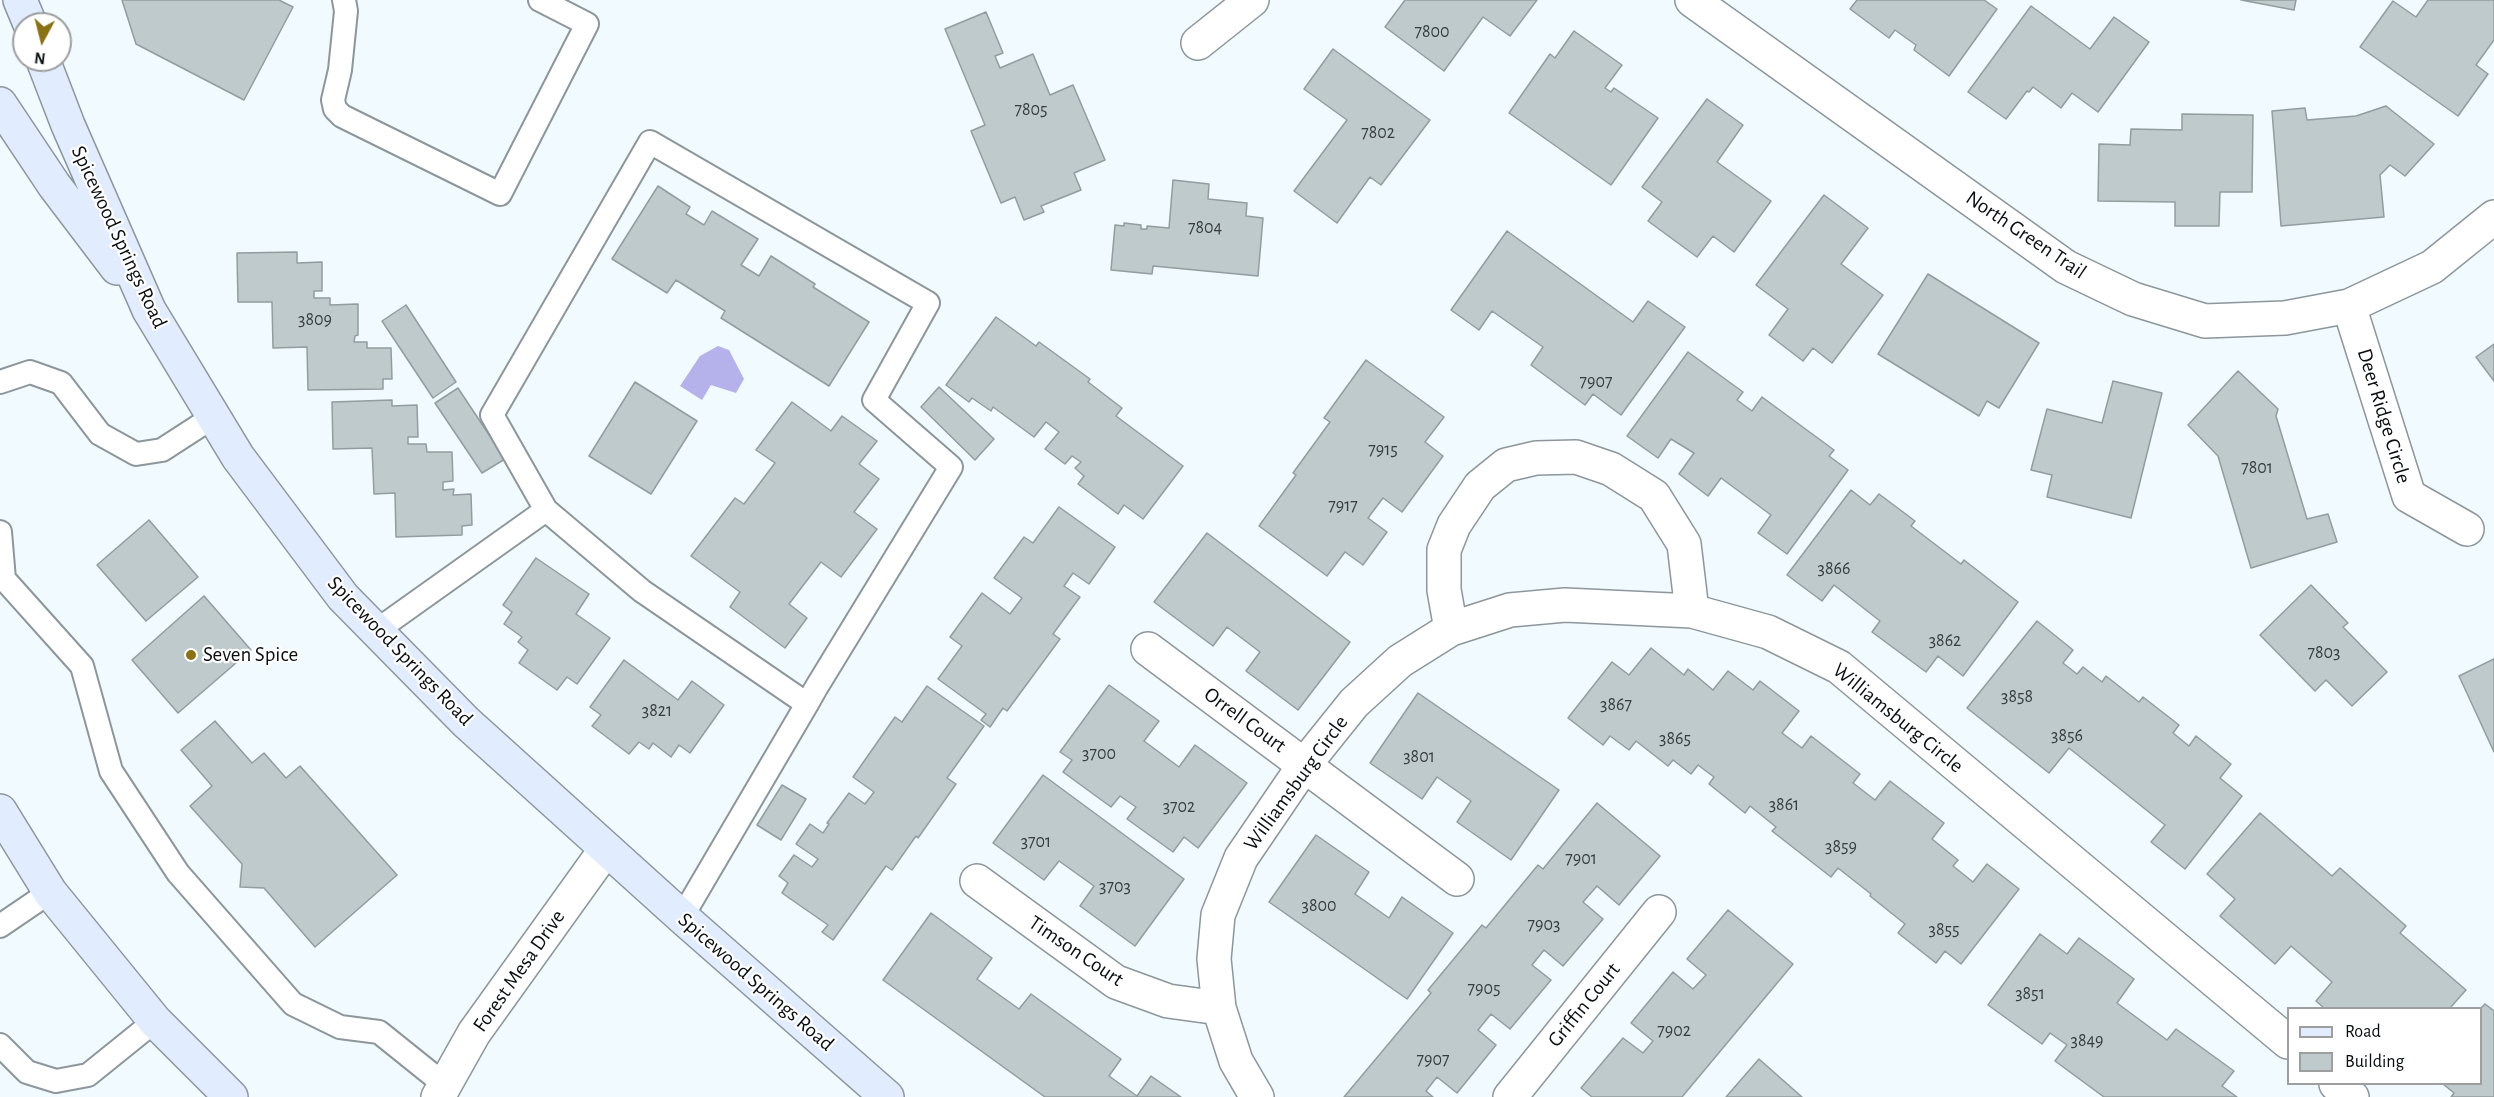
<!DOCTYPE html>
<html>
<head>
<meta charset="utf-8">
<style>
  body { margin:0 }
  #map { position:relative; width:2494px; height:1097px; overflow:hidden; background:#f1fafe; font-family:"Alegreya Sans",sans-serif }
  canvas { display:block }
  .legend { position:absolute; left:2287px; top:1007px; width:195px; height:78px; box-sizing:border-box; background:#fff; border:2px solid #9d9f9f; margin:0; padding:8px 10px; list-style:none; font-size:18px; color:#0a0e10 }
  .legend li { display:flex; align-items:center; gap:12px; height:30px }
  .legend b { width:30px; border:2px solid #9d9f9f }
  .north { position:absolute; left:12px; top:12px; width:60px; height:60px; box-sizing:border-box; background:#fff; border:2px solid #9d9f9f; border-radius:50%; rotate:187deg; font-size:16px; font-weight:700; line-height:24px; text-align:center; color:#0a0e10 }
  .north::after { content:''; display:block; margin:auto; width:21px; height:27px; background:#8a7113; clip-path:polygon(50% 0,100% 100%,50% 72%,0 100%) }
</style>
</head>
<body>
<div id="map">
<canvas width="2494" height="1097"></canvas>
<ul class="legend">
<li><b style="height:8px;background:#e1edff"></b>Road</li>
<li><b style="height:16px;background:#becacb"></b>Building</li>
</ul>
<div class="north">N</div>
</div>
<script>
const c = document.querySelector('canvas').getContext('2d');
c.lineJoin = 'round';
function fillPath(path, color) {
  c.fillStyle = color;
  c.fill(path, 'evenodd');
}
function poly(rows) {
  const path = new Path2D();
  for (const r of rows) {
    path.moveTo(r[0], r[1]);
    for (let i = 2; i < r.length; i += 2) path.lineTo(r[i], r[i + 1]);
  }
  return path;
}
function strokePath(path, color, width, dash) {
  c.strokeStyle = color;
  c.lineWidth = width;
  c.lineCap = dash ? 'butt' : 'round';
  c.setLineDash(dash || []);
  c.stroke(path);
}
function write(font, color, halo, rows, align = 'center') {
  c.font = font + ' "Alegreya Sans",sans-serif';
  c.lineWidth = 4.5;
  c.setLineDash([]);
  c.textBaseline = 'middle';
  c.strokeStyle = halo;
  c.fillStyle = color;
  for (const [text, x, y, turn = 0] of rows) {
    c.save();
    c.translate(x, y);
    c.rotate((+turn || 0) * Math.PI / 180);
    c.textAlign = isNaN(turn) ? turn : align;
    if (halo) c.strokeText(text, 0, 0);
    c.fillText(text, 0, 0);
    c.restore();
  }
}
const water = poly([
  [718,346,729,350,744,379,736,393,711,385,702,400,680,386,700,356]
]);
const building = poly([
  [122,0,279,0,293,7,244,100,136,44,122,0],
  [1405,0,1537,0,1510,36,1483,17,1444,71,1385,27,1405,0],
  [1857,0,1984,0,1997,9,1949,76,1914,50,1916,45,1895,30,1889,38,1850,9,1857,0],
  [2241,0,2296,0,2294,10,2241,0],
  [2428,0,2494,0,2494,40,2476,65,2488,74,2458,116,2360,47,2393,1,2416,17,2428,0],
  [2031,6,2090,49,2114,17,2149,42,2098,112,2072,93,2061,108,2033,87,2029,92,2027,91,2006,119,1968,92,2031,6],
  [986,12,1003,53,995,56,1000,68,1033,54,1050,95,1073,85,1105,160,1074,173,1081,190,1041,206,1044,212,1024,220,1015,197,1001,203,971,131,985,125,945,29,986,12],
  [1574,31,1622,65,1605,88,1611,92,1614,88,1658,118,1611,185,1509,113,1550,54,1555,58,1574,31],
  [1333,49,1430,120,1381,185,1370,177,1337,223,1294,191,1347,120,1304,89,1333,49],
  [1707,99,1743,125,1717,162,1771,201,1734,252,1713,236,1697,257,1648,221,1662,202,1642,187,1707,99],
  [2386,106,2434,144,2405,176,2390,165,2380,175,2384,217,2281,226,2272,111,2305,108,2307,120,2356,116,2386,106],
  [2182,114,2253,115,2252,192,2220,192,2219,226,2175,226,2175,202,2098,201,2099,144,2130,145,2131,129,2182,130,2182,114],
  [1173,180,1209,184,1208,199,1247,203,1246,216,1263,218,1258,276,1153,266,1152,274,1111,270,1115,225,1124,226,1124,223,1141,225,1141,229,1147,229,1147,226,1169,228,1173,180],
  [658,186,690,207,686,214,704,225,712,211,758,239,741,265,759,276,771,256,815,284,813,287,869,322,829,386,721,318,725,311,676,280,667,293,612,259,658,186],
  [1824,195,1868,228,1841,264,1883,295,1832,363,1813,348,1803,361,1769,335,1788,309,1756,285,1824,195],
  [1507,231,1633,322,1648,301,1685,327,1621,415,1593,394,1585,405,1531,365,1543,347,1492,311,1479,330,1451,310,1507,231],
  [297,252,297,263,322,262,322,291,314,291,314,298,330,298,330,305,358,304,358,335,355,336,354,342,367,342,367,348,391,348,392,379,383,379,383,389,308,390,307,347,273,348,272,302,238,302,237,253,297,252],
  [1928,274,2039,343,1999,408,1987,401,1979,416,1878,354,1928,274],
  [406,305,456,382,433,398,382,321,406,305],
  [996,317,1036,346,1039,342,1090,379,1088,382,1122,408,1116,416,1183,466,1143,519,1124,505,1118,514,1078,484,1084,476,1075,468,1081,462,1072,456,1065,464,1045,449,1059,432,1046,422,1034,437,993,407,991,411,972,398,969,402,946,385,996,317],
  [2494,344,2494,381,2476,357,2494,344],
  [1688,352,1743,392,1737,400,1752,411,1762,397,1834,450,1829,456,1848,470,1787,554,1758,533,1771,515,1721,478,1708,496,1679,474,1694,453,1671,439,1658,458,1627,436,1688,352],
  [1366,360,1444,417,1425,442,1443,456,1402,512,1383,498,1368,518,1387,532,1363,565,1345,552,1327,576,1259,526,1296,475,1293,473,1330,422,1324,418,1366,360],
  [2238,371,2278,409,2276,416,2307,519,2328,514,2337,542,2251,568,2218,456,2188,425,2238,371],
  [2113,381,2162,393,2131,518,2047,497,2052,475,2031,470,2047,409,2102,423,2113,381],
  [635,382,697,421,651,494,589,456,635,382],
  [939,387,994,439,975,460,921,407,939,387],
  [458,388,505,459,482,473,435,403,458,388],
  [392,400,392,406,417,405,418,437,408,437,408,444,426,444,427,452,452,452,453,481,443,482,443,490,454,489,453,495,471,494,472,525,462,526,462,535,396,537,395,493,374,494,372,448,333,449,332,402,392,400],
  [792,402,831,431,842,416,877,441,859,464,879,479,854,512,877,529,841,577,821,562,789,604,807,618,785,648,730,607,740,592,691,556,735,498,744,504,775,463,756,450,792,402],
  [1851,490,1870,505,1879,494,1915,521,1911,526,1961,564,1964,560,2018,602,1963,676,1938,656,1926,672,1872,632,1880,621,1834,585,1822,601,1787,575,1851,490],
  [1059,507,1115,547,1089,584,1073,573,1064,586,1080,597,1053,634,1060,639,1007,711,1003,708,990,727,981,720,986,714,938,679,962,646,950,637,982,593,1010,614,1022,598,994,578,1024,537,1033,543,1059,507],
  [149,520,198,577,146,621,97,565,149,520],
  [1207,533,1350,642,1298,710,1246,671,1260,652,1227,627,1213,646,1154,602,1207,533],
  [536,558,589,594,576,614,610,638,577,684,567,677,557,690,519,663,528,650,518,642,522,637,504,624,512,612,503,605,536,558],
  [2311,585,2348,623,2343,627,2387,672,2352,706,2326,680,2315,691,2260,635,2311,585],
  [204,596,251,650,178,713,132,660,204,596],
  [2037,621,2073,650,2063,663,2077,674,2083,667,2102,682,2106,676,2139,702,2143,697,2179,725,2173,733,2189,746,2196,736,2231,764,2220,778,2242,796,2185,869,2151,842,2165,825,2069,748,2049,773,1967,708,2037,621],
  [1651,648,1684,675,1688,669,1713,690,1728,671,1753,690,1760,681,1799,711,1782,733,1802,748,1811,736,1860,774,1853,783,1875,800,1890,781,1944,823,1932,839,1958,860,1953,866,1973,882,1987,864,2019,889,1961,964,1945,951,1936,963,1898,933,1905,924,1870,896,1871,894,1838,868,1831,877,1772,831,1776,827,1750,806,1745,813,1709,784,1714,777,1698,765,1691,774,1673,760,1668,766,1636,741,1629,750,1610,736,1603,745,1568,718,1612,662,1629,675,1651,648],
  [2494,659,2494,752,2459,676,2494,659],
  [624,660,678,700,692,681,724,705,690,753,679,745,671,757,653,743,649,749,639,742,629,754,592,726,601,715,590,707,624,660],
  [1109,685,1159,721,1144,741,1179,767,1195,745,1247,783,1198,848,1184,837,1173,852,1127,819,1136,807,1120,796,1111,807,1063,772,1072,760,1060,752,1109,685],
  [927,686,984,726,947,778,956,784,918,838,916,836,892,870,886,866,833,940,822,932,828,925,782,893,788,883,779,876,794,855,812,867,818,859,796,844,810,824,823,833,829,824,827,823,849,793,865,804,874,792,853,777,895,717,902,722,927,686],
  [1418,693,1559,790,1511,860,1457,822,1471,801,1437,777,1422,799,1370,763,1418,693],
  [215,721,252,763,264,753,286,778,300,766,397,875,315,947,264,888,240,887,242,864,190,806,212,786,181,750,215,721],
  [1043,775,1184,879,1135,946,1080,906,1094,886,1059,861,1044,880,993,843,1043,775],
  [782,785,806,799,781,840,757,825,782,785],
  [1597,803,1660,856,1619,905,1597,886,1583,902,1603,919,1563,966,1544,950,1532,965,1551,980,1510,1029,1491,1014,1478,1030,1496,1045,1457,1093,1437,1077,1426,1091,1433,1097,1344,1097,1431,993,1428,990,1482,925,1486,928,1538,865,1543,869,1597,803],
  [2260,813,2332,876,2340,868,2406,926,2400,933,2466,990,2450,1008,2324,1008,2316,1001,2332,982,2291,946,2275,964,2220,916,2235,899,2207,874,2260,813],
  [1316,835,1369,872,1355,894,1389,918,1402,897,1453,933,1407,999,1269,902,1316,835],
  [1728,910,1793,964,1682,1097,1592,1097,1581,1088,1623,1038,1643,1053,1653,1041,1631,1023,1673,972,1693,989,1706,975,1687,959,1728,910],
  [931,913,992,958,977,979,1019,1009,1031,994,1121,1059,1109,1076,1137,1096,1151,1076,1181,1097,1045,1097,883,980,931,913],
  [2040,934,2067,954,2079,938,2134,979,2117,1003,2167,1040,2176,1029,2234,1071,2222,1086,2237,1097,2104,1097,2055,1061,2067,1045,2050,1033,2042,1044,1988,1005,2040,934],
  [2485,1004,2494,1011,2494,1097,2451,1097,2454,1093,2443,1084,2480,1084,2480,1009,2485,1004],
  [1759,1059,1802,1097,1726,1097,1759,1059]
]);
const lane = poly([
  [344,0,346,11,340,70,333,100,335,109,342,116,500,194,587,24,540,0],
  [0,382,30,372,61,383,100,434,136,454,162,450,213,417],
  [0,532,4,579,82,666,111,771,178,873,293,1004,340,1027,379,1032,445,1085],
  [376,631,546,510],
  [682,917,807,704,816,688,951,467,874,400,928,303,650,142,492,415,546,510,642,591,807,704],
  [0,926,50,892],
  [0,1045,27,1072,56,1081,88,1075,155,1021]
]);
const street = poly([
  [1692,0,2066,267,2133,299,2205,321,2285,318,2349,306,2432,267,2494,217],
  [1198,43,1252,0],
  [2349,306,2409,496,2467,529],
  [1451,629,1444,590,1444,550,1454,525,1480,486,1506,465,1536,458,1576,457,1611,469,1654,496,1684,544,1692,611],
  [1148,649,1457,879],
  [977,881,1116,982,1168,1001,1219,1008],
  [2336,1084,2352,1097],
  [438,1097,474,1033,606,849],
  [1257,1097,1236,1061,1219,1008,1214,959,1218,915,1241,858,1305,764,1354,703,1400,661,1451,629,1510,610,1565,605,1692,611,1768,632,1839,667,2288,1042],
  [1510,1097,1659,912]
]);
const secondary = poly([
  [20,0,30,24],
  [43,60,68,125,149,310,238,457,343,597,466,722,682,917,887,1097],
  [0,104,54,185,117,268],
  [0,811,50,892,155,1021,231,1097]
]);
const markers = [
  [191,655,6,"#8a7113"]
];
const numberNames = [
  ["7800",1432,32],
  ["7805",1031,110],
  ["7802",1378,133],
  ["7804",1205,228],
  ["3809",315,320],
  ["7907",1596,382],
  ["7915",1383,450],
  ["7801",2257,468],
  ["7917",1343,506],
  ["3866",1834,569],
  ["3862",1945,641],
  ["7803",2324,653],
  ["3858",2017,697],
  ["3867",1616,705],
  ["3821",657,711],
  ["3856",2067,736],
  ["3865",1675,739],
  ["3700",1099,754],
  ["3801",1419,757],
  ["3861",1784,805],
  ["3702",1179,807],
  ["3701",1036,842],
  ["3859",1841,847],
  ["7901",1581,859],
  ["3703",1115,887],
  ["3800",1319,906],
  ["7903",1544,925],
  ["3855",1944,930],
  ["7905",1484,989],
  ["3851",2030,994],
  ["7902",1674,1031],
  ["3849",2087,1041],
  ["7907",1433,1060]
];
const streetNames = [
  ["North Green Trail",2026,235,34],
  ["Spicewood Springs Road",119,237,65],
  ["Deer Ridge Circle",2384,416,73],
  ["Spicewood Springs Road",400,651,46],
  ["Williamsburg Circle",1898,718,39],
  ["Orrell Court",1245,720,36],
  ["Williamsburg Circle",1296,783,-54],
  ["Timson Court",1076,951,34],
  ["Forest Mesa Drive",519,971,-55],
  ["Spicewood Springs Road",756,982,41],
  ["Griffin Court",1584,1005,-51]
];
const poiNames = [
  ["Seven Spice",203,655]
];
fillPath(water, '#b5b1eb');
fillPath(building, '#becacb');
strokePath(building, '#919d9f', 1.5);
strokePath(lane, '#8c969b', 26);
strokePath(street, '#8c969b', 36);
strokePath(secondary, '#8c969b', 36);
strokePath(lane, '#fff', 22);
strokePath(street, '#fff', 33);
strokePath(secondary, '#e1edff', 33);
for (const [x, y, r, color] of markers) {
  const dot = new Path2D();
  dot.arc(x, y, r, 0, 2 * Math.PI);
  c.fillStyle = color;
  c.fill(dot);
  strokePath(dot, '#fff', 2);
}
write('18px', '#373d3f', null, numberNames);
write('21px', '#0a0e10', '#fff', streetNames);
write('21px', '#0a0e10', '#fff', poiNames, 'left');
</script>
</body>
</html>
